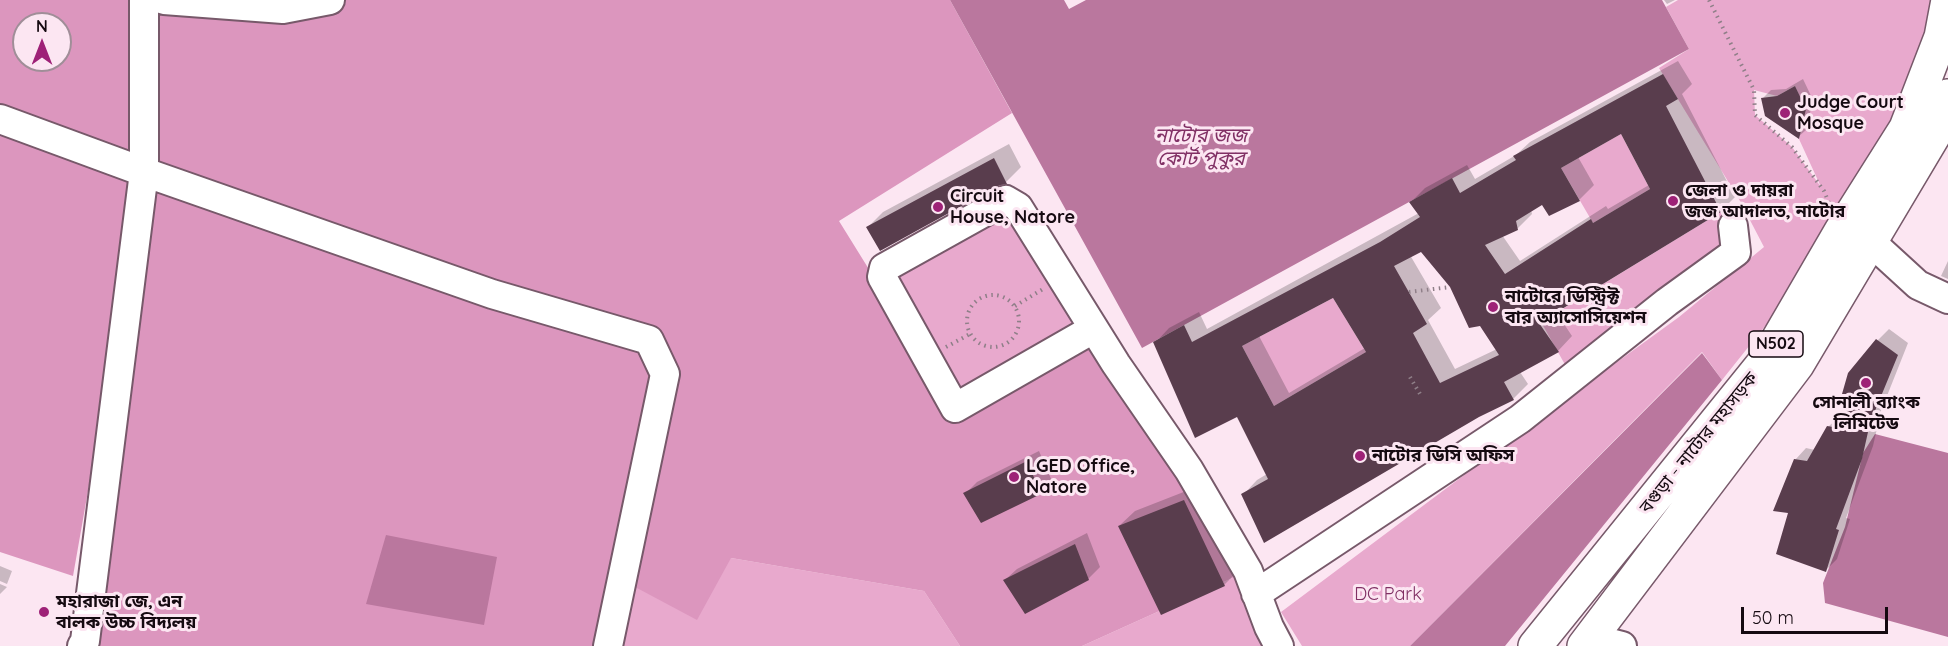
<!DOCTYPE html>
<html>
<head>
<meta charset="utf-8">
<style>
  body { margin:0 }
  #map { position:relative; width:1948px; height:646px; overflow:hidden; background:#fce6f2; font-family:Quicksand,sans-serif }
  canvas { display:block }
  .north { position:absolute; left:12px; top:12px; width:60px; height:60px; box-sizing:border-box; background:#fce6f2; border:2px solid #a08e98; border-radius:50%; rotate:0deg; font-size:16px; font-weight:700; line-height:24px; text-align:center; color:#150a11 }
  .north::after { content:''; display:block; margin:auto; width:21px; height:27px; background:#9e2177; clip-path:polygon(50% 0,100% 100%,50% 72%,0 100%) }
  .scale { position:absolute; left:1741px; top:607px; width:147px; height:27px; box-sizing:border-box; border:3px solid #150a11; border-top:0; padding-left:8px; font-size:18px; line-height:21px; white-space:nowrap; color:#150a11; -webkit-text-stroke:4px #fce6f2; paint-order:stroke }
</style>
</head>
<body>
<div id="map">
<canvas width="1948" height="646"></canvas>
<div class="north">N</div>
<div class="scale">50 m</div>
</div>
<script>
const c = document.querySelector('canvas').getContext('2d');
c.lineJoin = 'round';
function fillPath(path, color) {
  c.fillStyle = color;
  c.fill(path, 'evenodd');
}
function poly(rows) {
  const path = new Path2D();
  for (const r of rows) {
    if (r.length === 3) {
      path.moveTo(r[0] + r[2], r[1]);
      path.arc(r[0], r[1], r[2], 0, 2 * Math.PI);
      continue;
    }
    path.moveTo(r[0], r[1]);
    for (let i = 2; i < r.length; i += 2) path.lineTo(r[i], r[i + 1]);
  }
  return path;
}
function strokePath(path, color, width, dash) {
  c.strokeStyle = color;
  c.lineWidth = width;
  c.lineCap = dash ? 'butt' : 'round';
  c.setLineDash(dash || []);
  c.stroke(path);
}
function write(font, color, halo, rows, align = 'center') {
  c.font = font + ' Quicksand,"Noto Sans Bengali",sans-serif';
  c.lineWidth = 6;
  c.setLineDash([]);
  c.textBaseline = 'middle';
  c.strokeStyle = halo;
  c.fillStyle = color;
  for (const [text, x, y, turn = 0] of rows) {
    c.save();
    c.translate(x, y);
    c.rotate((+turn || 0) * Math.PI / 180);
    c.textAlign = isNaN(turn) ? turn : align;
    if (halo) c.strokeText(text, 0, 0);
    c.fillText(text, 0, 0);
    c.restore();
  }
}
const green = poly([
  [1678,0,1948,0,1841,231,1722,380,1702,352,1410,646,1302,646,1281,612,1547,413,1679,317,1764,247,1740,201,1659,68,1689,49,1666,7],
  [1795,86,1805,109,1799,139,1821,187,1792,147,1755,115,1754,90,1777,96],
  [1621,134,1650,189,1593,223,1561,168],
  [1007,206,1080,333,960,394,889,267],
  [1721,212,1733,226,1736,252,1572,377,1541,322],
  [1333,298,1366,352,1274,406,1242,346],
  [731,558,924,591,960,646,608,646,622,580],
  [1248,571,1285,646,1082,646]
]);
const forest = poly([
  [0,0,950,0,1012,113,839,221,955,408,1093,329,1248,571,1082,646,960,646,924,591,731,558,697,620,622,580,608,646,82,646,141,190,73,576,0,552],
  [24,24,60,24,60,60,24,60]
]);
const water = poly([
  [950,0,1064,0,1069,9,1086,0,1662,0,1689,49,1142,348],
  [1702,353,1722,380,1505,646,1410,646],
  [1875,434,1948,453,1948,637,1825,603,1823,583,1845,527,1863,453],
  [386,535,497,557,484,625,366,604]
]);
const shadow = poly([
  [1664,0,1675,0,1667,4],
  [1678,61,1692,84,1682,94,1735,197,1721,211,1556,312,1572,336,1558,351,1520,372,1528,384,1513,399,1243,495,1257,480,1267,474,1238,415,1155,343,1169,328,1199,312,1207,329,1419,213,1411,202,1425,188,1467,165,1475,179,1516,155,1530,142],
  [1621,132,1649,185,1608,209,1606,206,1520,261,1502,235,1518,228,1532,214,1531,210,1543,203,1579,200,1594,185,1578,157],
  [1421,250,1481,324,1497,349,1455,369,1428,320,1441,308,1410,255],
  [1334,296,1365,348,1289,393,1259,336],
  [1803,79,1813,100,1806,130,1798,137,1763,98,1771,90,1786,89],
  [1009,144,1021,167,1006,182,868,227,883,212],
  [1948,261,1948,279,1941,276],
  [1889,329,1908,343,1881,411,1873,446,1846,518,1850,519,1837,559,1826,570,1790,512,1795,460,1806,448,1815,450,1828,427,1840,416,1878,340],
  [1039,451,1052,481,1040,493,965,494,977,482],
  [1199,486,1239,570,1224,585,1119,526,1135,511],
  [1087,533,1100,567,1088,579,1005,580,1017,569],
  [0,566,12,571,7,584,0,581],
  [0,584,7,587,0,594]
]);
const building = poly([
  [1663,74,1678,99,1666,106,1721,212,1539,323,1559,352,1504,382,1514,400,1479,417,1264,543,1241,494,1268,479,1237,417,1195,438,1153,342,1184,325,1192,342,1380,242,1420,217,1409,202,1452,178,1460,193,1516,160,1513,156],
  [1621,134,1650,189,1593,223,1591,219,1505,274,1485,245,1518,230,1516,221,1542,205,1549,216,1580,201,1561,168],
  [1421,252,1450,287,1469,328,1480,326,1499,355,1440,383,1413,333,1427,324,1394,266],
  [1333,298,1366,352,1274,406,1242,346],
  [1795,86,1806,109,1799,139,1765,116,1761,98,1777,96],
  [994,158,1007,184,998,186,880,251,866,227],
  [1876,339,1898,355,1870,423,1862,459,1836,529,1839,530,1826,572,1776,554,1788,513,1773,511,1794,459,1807,461,1827,426,1833,427,1844,406,1842,394,1848,373],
  [1027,461,1041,494,981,523,963,493],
  [1184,500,1225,586,1161,615,1118,526],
  [1075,544,1089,580,1025,614,1003,580]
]);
const path = poly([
  [1709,0,1754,90,1755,115,1792,147,1824,191,1829,203],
  [1409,292,1450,287],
  [993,321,26],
  [1015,306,1043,289],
  [946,347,970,334],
  [1410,377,1420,394]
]);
const minor = poly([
  [164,0,283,9,330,0],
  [0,119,144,172,492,294,649,340,665,374,608,646],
  [1871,242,1918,285,1948,299],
  [1093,329,955,408,882,277,884,268,1006,200,1018,207,1116,364,1189,470,1248,571,1269,627,1279,646],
  [1256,594,1520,419,1667,302,1736,252,1733,226],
  [1591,638,1622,646],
  [82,646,85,641,144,172,144,0]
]);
const highway = poly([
  [1535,646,1766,360,1841,231,1906,128,1941,37,1948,0],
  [1584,646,1797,365,1938,128,1948,96]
]);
const markers = [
  [1785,113,6,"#9e2177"],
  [1673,201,6,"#9e2177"],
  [938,207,6,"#9e2177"],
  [1493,307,6,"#9e2177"],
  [1866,383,6,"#9e2177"],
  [1360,456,6,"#9e2177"],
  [1014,477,6,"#9e2177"],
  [44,612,6,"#9e2177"]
];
const shields = [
  [1776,344,54]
];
const shieldNames = [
  ["N502",1776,344]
];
const poiNames = [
  ["Judge Court",1797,103],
  ["Mosque",1797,124],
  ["জেলা ও দায়রা",1685,191],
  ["জজ আদালত, নাটোর",1685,212],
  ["Circuit",950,197],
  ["House, Natore",950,218],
  ["নাটোরে ডিস্ট্রিক্ট",1505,297],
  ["বার অ্যাসোসিয়েশন",1505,318],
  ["সোনালী ব্যাংক",1866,403,"center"],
  ["লিমিটেড",1866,424,"center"],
  ["নাটোর ডিসি অফিস",1372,456],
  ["LGED Office,",1026,467],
  ["Natore",1026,488],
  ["মহারাজা জে, এন",56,602],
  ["বালক উচ্চ বিদ্যলয়",56,623]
];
const streetNames = [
  ["বগুড়া - নাটোর মহাসড়ক",1699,443,-51]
];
const parkNames = [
  ["DC Park",1388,595]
];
const waterNames = [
  ["নাটোর জজ",1201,136],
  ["কোর্ট পুকুর",1201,159]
];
fillPath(green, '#e8a9cd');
fillPath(forest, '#dc96be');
fillPath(water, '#ba779e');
fillPath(shadow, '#0003');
fillPath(building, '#593d4d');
strokePath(minor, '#77596a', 32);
strokePath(highway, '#77596a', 36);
strokePath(path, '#8f7f88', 4, [1.5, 4.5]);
strokePath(minor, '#fff', 28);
strokePath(highway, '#fff', 33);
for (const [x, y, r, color] of markers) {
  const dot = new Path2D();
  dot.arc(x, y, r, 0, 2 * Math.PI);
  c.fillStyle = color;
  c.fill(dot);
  strokePath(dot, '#fce6f2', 2);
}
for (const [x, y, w] of shields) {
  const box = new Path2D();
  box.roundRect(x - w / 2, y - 13, w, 26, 4.5);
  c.fillStyle = '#fce6f2';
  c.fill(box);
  strokePath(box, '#150a11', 1.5);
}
write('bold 16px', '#150a11', null, shieldNames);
write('bold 18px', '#150a11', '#fce6f2', poiNames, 'left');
write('18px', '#150a11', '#fce6f2', streetNames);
write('18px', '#802f64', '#fce6f2', parkNames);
write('italic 20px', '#813065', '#fce6f2', waterNames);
</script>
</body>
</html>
